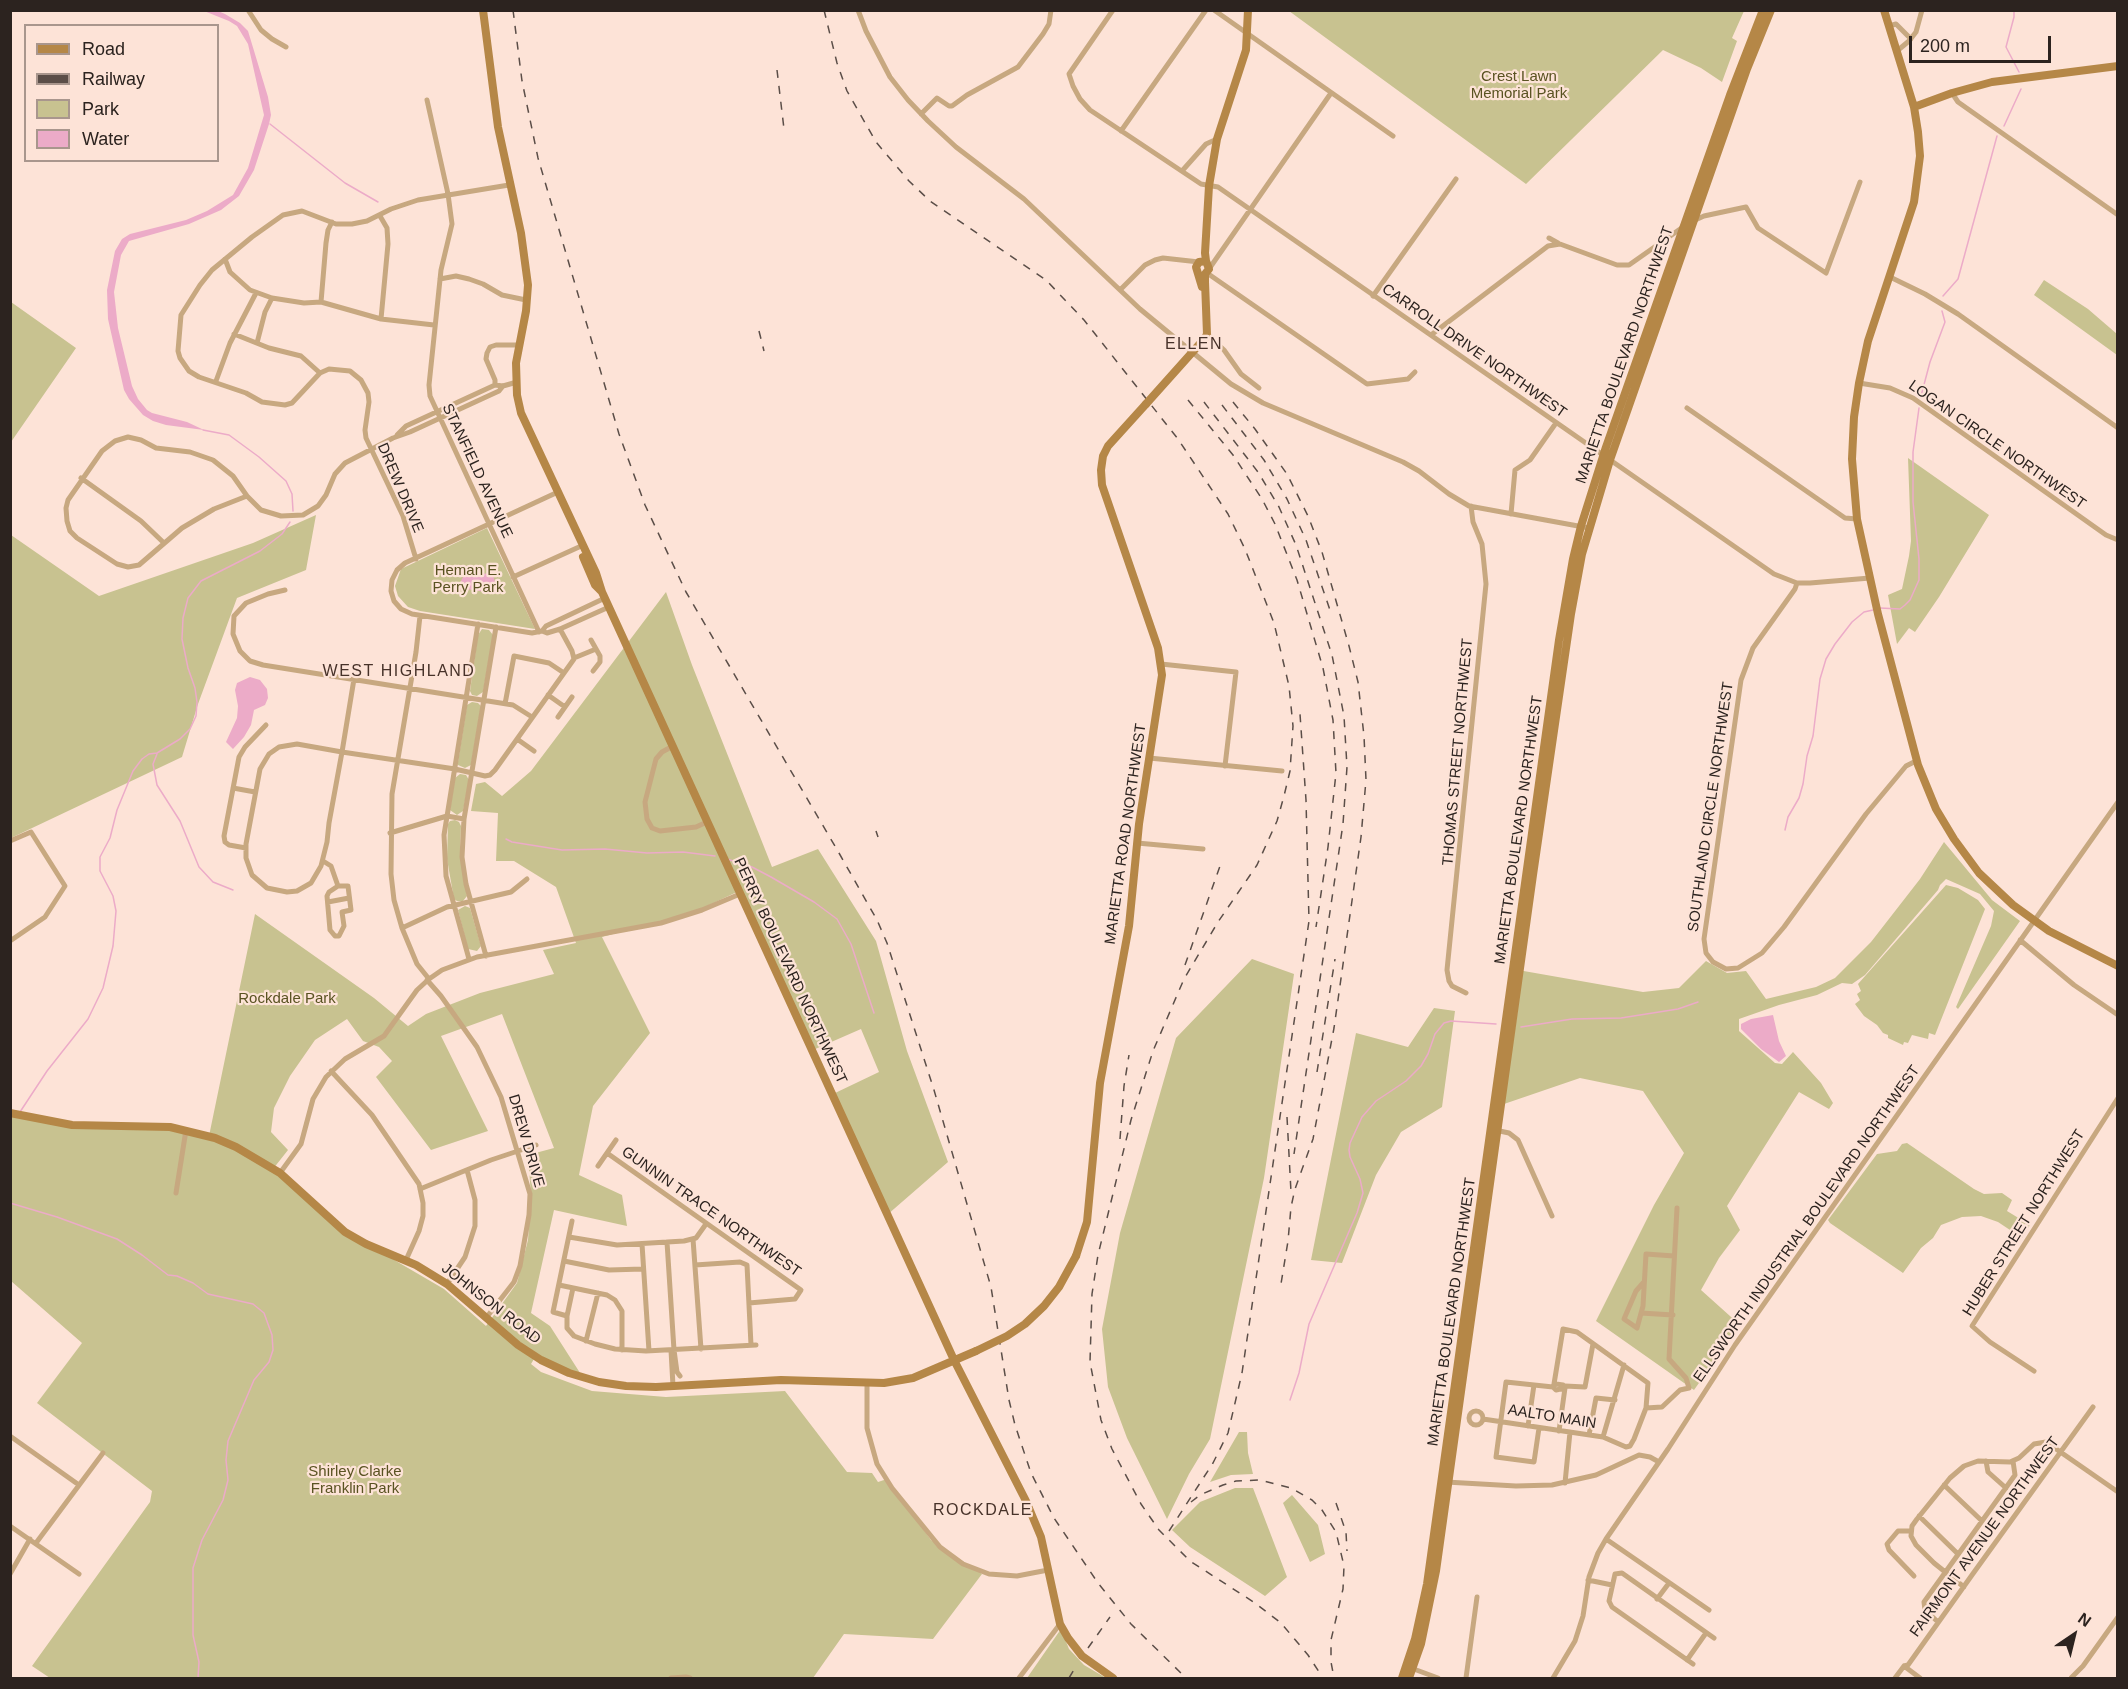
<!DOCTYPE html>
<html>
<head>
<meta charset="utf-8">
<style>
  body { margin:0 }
  #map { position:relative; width:2128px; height:1689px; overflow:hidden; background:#fde3d7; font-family:Arial,sans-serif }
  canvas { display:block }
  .frame { position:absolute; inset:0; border:12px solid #2c231f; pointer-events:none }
  .legend { position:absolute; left:24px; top:24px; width:195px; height:138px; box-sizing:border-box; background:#fde3d7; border:2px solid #a9968d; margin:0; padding:8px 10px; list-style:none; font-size:18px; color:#2c231f }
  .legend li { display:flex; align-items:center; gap:12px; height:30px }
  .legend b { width:30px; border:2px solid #a9968d }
  .north { position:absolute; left:2044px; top:1605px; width:60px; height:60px; -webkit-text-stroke:4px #fde3d7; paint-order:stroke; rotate:35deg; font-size:16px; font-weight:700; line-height:24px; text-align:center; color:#2c231f }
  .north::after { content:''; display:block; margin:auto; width:21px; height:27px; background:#2c231f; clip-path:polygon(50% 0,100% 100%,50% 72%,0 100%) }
  .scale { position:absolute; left:1909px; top:36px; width:142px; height:27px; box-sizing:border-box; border:3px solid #2c231f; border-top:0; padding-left:8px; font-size:18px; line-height:21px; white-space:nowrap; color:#2c231f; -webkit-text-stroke:4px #fde3d7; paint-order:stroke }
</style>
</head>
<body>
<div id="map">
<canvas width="2128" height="1689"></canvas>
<div class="frame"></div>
<ul class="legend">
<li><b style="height:8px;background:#b58747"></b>Road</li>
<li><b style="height:8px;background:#5b4e48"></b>Railway</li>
<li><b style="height:16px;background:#c8c290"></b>Park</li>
<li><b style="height:16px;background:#ecabc8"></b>Water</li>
</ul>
<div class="north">N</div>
<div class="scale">200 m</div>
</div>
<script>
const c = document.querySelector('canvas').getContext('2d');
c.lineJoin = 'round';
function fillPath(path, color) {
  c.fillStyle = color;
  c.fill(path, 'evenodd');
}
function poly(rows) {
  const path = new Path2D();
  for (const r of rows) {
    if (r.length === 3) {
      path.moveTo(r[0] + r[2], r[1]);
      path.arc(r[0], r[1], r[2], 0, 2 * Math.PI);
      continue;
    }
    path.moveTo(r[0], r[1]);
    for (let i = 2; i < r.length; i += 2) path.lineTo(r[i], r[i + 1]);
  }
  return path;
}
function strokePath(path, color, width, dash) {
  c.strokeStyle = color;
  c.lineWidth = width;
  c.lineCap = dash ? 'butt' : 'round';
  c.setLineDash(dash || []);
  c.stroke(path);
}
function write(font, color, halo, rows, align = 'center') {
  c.font = font + ' Arial,sans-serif';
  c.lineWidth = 4.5;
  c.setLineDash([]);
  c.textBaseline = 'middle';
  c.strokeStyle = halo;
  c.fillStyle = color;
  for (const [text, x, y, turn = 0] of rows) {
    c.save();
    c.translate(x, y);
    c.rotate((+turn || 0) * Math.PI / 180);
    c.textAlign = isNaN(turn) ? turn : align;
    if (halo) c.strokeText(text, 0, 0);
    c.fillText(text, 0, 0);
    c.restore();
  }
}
const green = poly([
  [1289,11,1744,11,1732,38,1737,41,1722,82,1701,68,1663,50,1526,184],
  [2044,280,2088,309,2117,334,2117,355,2034,295],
  [11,302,76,348,11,442],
  [1908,458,1989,515,1939,597,1915,632,1909,628,1897,644,1888,595,1902,589,1909,556,1911,541],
  [316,515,306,570,237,598,198,704,182,757,11,838,11,535,99,596,253,543],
  [487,528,535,629,420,611,408,607,398,596,395,586,401,569],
  [666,592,692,665,772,867,818,849,876,941,907,1051,948,1162,887,1215,833,1094,879,1072,861,1029,813,1050,737,892,692,913,602,937,650,1033,593,1106,579,1175,622,1195,627,1226,554,1210,531,1313,550,1326,582,1376,534,1359,531,1364,541,1372,592,1391,666,1397,785,1391,847,1472,872,1473,878,1482,887,1479,931,1540,982,1574,933,1639,844,1634,813,1678,50,1678,32,1666,150,1502,152,1491,37,1403,82,1343,11,1281,11,1115,40,1121,139,1124,209,1136,255,914,374,998,408,1026,426,1014,480,993,554,974,543,950,576,943,556,887,514,861,496,861,498,813,471,811,476,784,485,782,502,796,531,771],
  [502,1014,554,1148,528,1155,531,1195,528,1240,517,1283,486,1326,444,1289,384,1254,317,1210,273,1169,288,1150,271,1132,274,1108,290,1076,315,1040,347,1019,363,1041,379,1047,392,1061,376,1077,431,1150,488,1131,441,1036],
  [482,629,489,630,493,635,483,692,477,696,472,695,470,691,478,635],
  [472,702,478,703,481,706,471,765,465,768,458,765,458,762,467,705],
  [460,774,466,775,469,780,463,811,457,815,450,810,455,778],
  [455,820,459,822,461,826,460,855,467,896,463,901,457,901,454,899,447,859,448,824,450,821],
  [1944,842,1992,900,2020,921,1958,1009,1956,1007,1991,926,1994,911,1980,894,1946,879,1940,885,1938,890,1865,975,1852,984,1842,983,1817,995,1779,1005,1739,1019,1739,1031,1775,1063,1782,1064,1793,1052,1821,1083,1833,1103,1829,1109,1799,1092,1727,1206,1740,1230,1719,1258,1701,1290,1740,1325,1694,1390,1596,1321,1654,1205,1684,1153,1643,1091,1580,1078,1504,1104,1518,1008,1518,970,1643,992,1679,988,1706,961,1727,973,1746,971,1766,999,1816,987,1835,978,1871,942,1920,879],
  [1946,885,1958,888,1978,900,1985,909,1935,1035,1929,1033,1928,1039,1912,1035,1908,1043,1904,1042,1903,1045,1888,1038,1888,1035,1883,1033,1877,1025,1864,1016,1855,1004,1860,1000,1857,994,1861,991,1858,984],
  [465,906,470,908,481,946,477,951,468,949,458,910],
  [1252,959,1294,974,1264,1178,1210,1439,1189,1474,1167,1519,1127,1438,1108,1387,1102,1329,1120,1233,1176,1038],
  [1434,1008,1455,1011,1442,1107,1401,1132,1376,1175,1342,1263,1311,1260,1356,1033,1408,1047],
  [1907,1143,1974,1189,1984,1194,2002,1193,2012,1200,2007,1211,2030,1225,2022,1238,1998,1222,1981,1216,1962,1217,1941,1225,1933,1238,1921,1248,1903,1273,1830,1223,1828,1220,1877,1154,1897,1151,1902,1144],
  [1239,1432,1247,1432,1248,1453,1253,1474,1231,1475,1210,1482],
  [1235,1488,1253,1488,1287,1577,1265,1596,1190,1547,1172,1530,1200,1502],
  [1292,1495,1318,1525,1325,1554,1310,1562,1283,1503],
  [1061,1629,1069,1649,1084,1665,1106,1678,1027,1678]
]);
const water = poly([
  [204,11,218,11,225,14,240,23,248,31,268,97,271,115,269,124,254,170,239,196,221,210,189,224,129,241,121,255,114,292,118,328,132,386,138,399,147,410,152,413,187,422,204,430,166,425,153,421,143,415,129,399,124,390,108,319,107,290,115,251,122,239,130,234,186,220,207,211,233,195,248,168,264,115,248,44,237,26,229,21],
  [489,573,493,576,497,587,498,590,493,593,466,589,462,586,461,581,463,577],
  [250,677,260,680,267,689,268,698,265,705,254,710,251,725,244,737,233,749,226,742,237,718,238,706,235,690,237,683],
  [1773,1015,1779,1041,1786,1056,1779,1062,1761,1049,1741,1029,1741,1024,1751,1019]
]);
const stream = poly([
  [2014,10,2014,17,2006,47,2019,72],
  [270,124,345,183,378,202],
  [2004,126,2021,89],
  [1943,296,1958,279,1997,136],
  [1921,396,1930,362,1945,322,1942,311],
  [203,430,229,435,259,457,286,481,292,494,293,511],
  [1880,608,1900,609,1905,605,1910,600,1919,580,1919,559,1913,502,1913,452,1919,408],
  [157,754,153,764,157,785,180,821,199,867,213,882,233,890],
  [1785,830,1788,817,1799,798,1803,784,1807,756,1813,736,1820,679,1826,659,1835,644,1852,622,1864,612,1873,610],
  [506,839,512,842,562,850,605,849,647,853,683,852,715,856],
  [727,859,752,867,771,877,814,902,837,919,851,944,874,1013],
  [1521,1027,1572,1019,1621,1018,1678,1009,1698,1002],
  [20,1112,47,1071,88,1019,103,988,113,946,116,911,113,896,100,871,100,857,110,838,117,810,133,771,142,759,149,754,157,753,180,739,190,729,196,716,197,702,195,688,188,668,182,639,183,618,188,598,201,581,260,551,282,534,290,522],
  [10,1203,57,1217,117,1239,142,1255,168,1275,177,1276,193,1283,208,1294,253,1304,264,1313,272,1335,273,1350,269,1362,254,1380,228,1441,226,1460,228,1480,223,1500,202,1540,193,1568,193,1635,199,1662,198,1678],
  [1290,1400,1299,1373,1309,1324,1357,1213,1363,1193,1360,1179,1350,1157,1349,1150,1350,1143,1362,1117,1376,1101,1406,1081,1421,1066,1428,1054,1435,1034,1444,1023,1451,1021,1496,1024]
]);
const street = poly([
  [248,10,261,30,272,39,286,47],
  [858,10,866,31,890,77,908,100,928,121,956,147,1024,199,1140,309,1231,384,1263,403,1403,462,1419,471,1449,494,1469,506,1589,528],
  [1113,10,1069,74,1073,86,1080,99,1090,110,1201,184,1218,187,1774,574,1797,583,1810,583,1870,578],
  [1214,10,1393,136],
  [1889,26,1896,24,1911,39],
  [1897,51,1909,41,1916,32,1922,10],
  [1952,93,1958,102,2118,215],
  [427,100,448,194,452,224,441,270,429,385,430,396,539,632],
  [921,114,937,98,949,106,952,106,967,95,1018,67,1043,34,1049,24,1051,10],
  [1121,131,1206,10],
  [1182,171,1206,144,1217,139],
  [380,216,387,228,388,244,381,319],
  [1693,221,1704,216,1746,207,1758,228,1826,273,1860,182],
  [1549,238,1558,243],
  [225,259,230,272,250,290,272,298,304,303,321,302,381,319,434,325],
  [1209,269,1331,93],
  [1207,273,1367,384,1408,379,1415,372],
  [1890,277,1925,294,1958,314,2118,428],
  [440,279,456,276,469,279,483,284,502,295,526,300],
  [1120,290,1145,265,1155,260,1163,258,1199,262],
  [1373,296,1456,179],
  [321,302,326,243,328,230,332,222],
  [234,334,269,348,301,356,320,373],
  [1207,334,1224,350,1241,374,1259,388],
  [1431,335,1548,246,1560,244,1617,265,1629,265,1683,227],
  [257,343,265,312,272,298],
  [216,381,230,343,256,293],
  [1859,383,1890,388,1913,398,2106,535,2118,540],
  [495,385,495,380,486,359,487,353,490,347,496,345,519,345],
  [1687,408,1845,518,1857,519],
  [397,435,406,426,495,385,503,386,517,382],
  [128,437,141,440,156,448,190,452,213,460,233,476,247,496,214,509,182,528,139,565,128,567,117,564,77,538,70,531,67,521,66,508,68,500,102,451,115,441,128,437],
  [81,478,141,521,164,543],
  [558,492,405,563,397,570,392,580,391,591,394,601,401,609,412,614,532,633,542,631,547,633,560,629,609,607],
  [247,496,261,510,281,516,303,515,318,506,326,495,335,474,345,463,393,438,410,432,499,391,503,386],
  [1511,514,1515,470,1530,460,1556,423],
  [416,559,403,516,366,438,365,430,369,402,368,393,361,380,350,371,329,369,320,373,292,403,285,405,262,402,246,393,199,377,189,371,180,358,178,351,181,315,200,285,212,270,252,237,283,215,302,211,336,224,352,224,367,221,391,209,418,200,509,185],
  [513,577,579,547],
  [1797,583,1795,589,1753,648,1741,680,1704,939,1706,953,1713,962,1726,969,1738,968,1762,953,1784,927,1866,814,1906,766,1916,761],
  [285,590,268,594,246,603,234,616,233,634,240,651,250,661,263,665,513,705,532,717],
  [420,616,416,652,392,794,391,874,394,900,402,928,417,964,429,979],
  [542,631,546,626,605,598],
  [591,640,600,656,600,662,593,671],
  [574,658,596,649],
  [1161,664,1236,672,1225,766],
  [354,679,342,752,329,823,327,842,321,866,311,883,297,891,287,892,267,888,252,875,246,858,246,844,260,769,269,754,279,747,297,744,342,752,455,769,485,776,490,775,495,770,574,659,572,651,560,629],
  [548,695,565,707],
  [505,704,514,656,549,663,564,673],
  [558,717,572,697],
  [517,739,534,751],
  [673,746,662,752,656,759,645,802,647,819,652,828,660,831,696,827,707,822],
  [1149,758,1282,771],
  [233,788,255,792],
  [390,833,447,816,464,819],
  [10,841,31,832,65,886,45,917,10,941],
  [1137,843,1203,849],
  [246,848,229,845,225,842,224,836,239,757,245,747,266,725],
  [323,861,331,866,338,886,329,892,327,896,330,930,335,936,339,936,344,926,342,912,351,910,348,886,338,886],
  [328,902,349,898],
  [402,928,447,907,511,892,527,879],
  [2020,940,2074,985,2118,1015],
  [486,956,466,884,462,857,464,819,496,627],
  [469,959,446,876,444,835,478,624],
  [427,980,441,996,477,1047,501,1097,530,1194,529,1215,520,1266,514,1282,486,1318],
  [1466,993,1452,986,1449,981,1447,970,1486,584,1482,544,1473,522,1471,506],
  [331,1071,372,1115,419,1184,423,1203,423,1216,419,1231,406,1260],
  [1495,1130,1509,1133,1518,1140,1552,1216],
  [607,1153,801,1290,795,1299,749,1303],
  [598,1166,616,1140],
  [280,1173,301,1144,313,1099,326,1077,345,1059,384,1036,417,990,429,979,442,970,477,957,661,923,702,910,740,894],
  [420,1189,491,1160,536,1145],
  [176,1193,186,1130],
  [1677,1208,1669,1359,1686,1378,1689,1388],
  [569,1237,617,1245,684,1241,696,1238,706,1224],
  [693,1239,701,1349],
  [667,1242,674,1350,677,1372,680,1376],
  [642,1244,649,1351],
  [564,1261,609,1270,643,1269],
  [695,1265,740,1262,747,1265,751,1345],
  [1643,1283,1636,1291,1624,1319,1637,1328,1643,1306,1646,1254,1674,1256],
  [447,1284,465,1257,475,1226,475,1200,467,1170],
  [559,1285,607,1295,615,1300,622,1311,622,1350],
  [573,1288,567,1316,567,1328,574,1336,595,1344,615,1349,646,1351,756,1345],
  [1641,1313,1673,1315],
  [567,1316,553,1312,572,1221],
  [586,1341,598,1293],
  [671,1350,673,1386],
  [2034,1371,1990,1342,1972,1326,2118,1098],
  [867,1383,867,1428,877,1464,892,1488,940,1547,963,1564,989,1574,1017,1576,1048,1570],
  [1554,1384,1563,1329,1577,1332,1648,1383,1646,1408],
  [1556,1384,1563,1385,1565,1388,1556,1390,1553,1387,1556,1384],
  [1565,1386,1585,1387,1593,1344],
  [1476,1418,7],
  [1483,1419,1603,1437,1626,1447,1630,1446,1634,1439,1646,1408,1662,1407,1680,1390,1689,1388],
  [1528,1426,1534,1385],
  [1539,1428,1534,1462,1496,1457,1506,1382,1553,1387],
  [1559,1431,1565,1388],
  [1589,1435,1596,1398,1615,1400],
  [10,1436,79,1485],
  [1603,1437,1624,1365],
  [1986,1461,1988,1472,2006,1488],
  [1446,1482,1516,1486,1552,1485,1596,1475,1639,1455,1650,1457,1659,1462],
  [1565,1483,1570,1432],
  [1944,1485,1982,1521],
  [1919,1516,1958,1554],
  [10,1526,79,1574],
  [1911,1531,1898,1531,1887,1544,1889,1550,1914,1576],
  [1606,1539,1709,1610],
  [36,1543,103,1453],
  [10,1574,30,1539],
  [1588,1580,1612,1585],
  [1964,1587,1934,1563,1916,1545,1911,1536,1912,1526,1917,1519,1950,1478,1964,1466,1978,1461,2010,1462,2019,1458,2034,1444,2046,1442,2118,1492],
  [1657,1599,1669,1583],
  [1938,1622,1925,1610,1924,1602,2015,1475,2013,1461],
  [1687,1660,1706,1633],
  [1693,1664,1612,1607,1609,1601,1615,1574,1622,1573,1714,1638],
  [1904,1666,1920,1678],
  [1411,1668,1438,1678],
  [671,1678,686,1677,690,1678],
  [1019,1678,1060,1624],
  [1466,1678,1477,1597],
  [1553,1678,1575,1641,1583,1616,1589,1577,1598,1553,1606,1539,1668,1449,1735,1345,2118,802],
  [1895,1678,1904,1666,1908,1665,1972,1575,2093,1407],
  [2071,1678,2083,1666,2118,1617]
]);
const secondary = poly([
  [483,10,498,127,521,233,528,285,526,311,516,363,517,395,521,413,596,573,602,592,954,1360,1026,1501,1041,1537,1060,1624,1068,1638,1082,1656,1113,1678],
  [1884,10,1914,107,1918,132,1920,156,1914,202,1868,341,1859,383,1854,417,1852,459,1857,519,1878,614,1918,765,1936,809,1954,839,1979,873,2013,905,2049,931,2118,966],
  [1914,107,1952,93,1992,82,2118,66],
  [1202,287,1196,267,1199,262,1206,261],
  [1205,338,1207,334,1205,282,1205,274,1209,269,1206,261,1205,253,1209,186,1217,139,1246,50,1248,10],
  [583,557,595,585,601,591],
  [10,1113,72,1125,170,1127,215,1138,236,1147,280,1173,345,1232,366,1244,416,1265,447,1284,518,1345,541,1360,569,1373,599,1382,626,1386,656,1387,781,1380,884,1383,913,1378,976,1351],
  [1076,1256,1087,1222,1100,1083,1129,926,1139,824,1162,675,1158,648,1102,485,1101,470,1103,456,1108,446,1146,404],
  [1402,1678,1415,1639,1427,1584,1559,640,1573,559,1581,526,1606,447,1730,95,1763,10],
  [1409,1678,1421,1644,1436,1571,1533,875,1571,614,1582,554,1610,460,1747,69,1771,10]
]);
const rail = poly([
  [513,10,522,81,538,158,619,434,645,505,686,592,839,853,877,920,887,943,934,1090,991,1287,1009,1400,1015,1425,1031,1473,1054,1518,1098,1583,1131,1624,1186,1678],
  [824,10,837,63,847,91,876,142,909,181,930,201,1046,280,1084,320,1178,439,1228,514,1245,549,1274,623,1289,686,1293,726,1290,771,1284,796,1277,821,1257,865,1218,922,1184,979,1153,1051,1131,1120,1098,1255,1092,1294,1090,1362,1101,1420,1112,1449,1141,1504,1159,1530,1190,1561,1255,1603,1281,1623,1308,1655,1323,1678],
  [777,70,784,129],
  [759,331,764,351],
  [1188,400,1233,455,1262,499,1275,524,1297,580,1323,668,1333,720,1336,773,1328,847,1316,927],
  [1204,402,1258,472,1279,507,1296,545,1332,655,1344,716,1347,767,1343,824,1294,1154],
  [1233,402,1255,429,1287,474,1308,516,1322,552,1349,646,1358,682,1364,736,1366,780,1361,837,1334,1028,1313,1139,1295,1189,1291,1207,1288,1241,1280,1290],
  [1222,405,1264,460,1287,499,1306,540,1331,613],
  [876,831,878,837],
  [1185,965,1220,866],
  [1317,1072,1335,959],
  [1287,1117,1291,1192],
  [1120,1139,1124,1086,1129,1055],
  [1191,1502,1200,1495,1223,1485,1236,1481,1260,1480,1291,1488,1312,1500,1322,1510,1336,1532,1344,1566,1343,1589,1331,1640,1331,1662,1334,1678],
  [1336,1503,1346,1532,1347,1551],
  [1169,1531,1213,1463,1228,1433,1242,1373,1309,921,1306,800,1300,714],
  [1088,1648,1110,1617],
  [1069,1678,1075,1668]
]);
const secondaryBridge = poly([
  [1146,404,1205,338],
  [976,1351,1007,1336,1025,1324,1044,1306,1059,1287,1076,1256]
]);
const parkNames = [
  ["Crest Lawn",1519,77],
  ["Memorial Park",1519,94],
  ["Heman E.",468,571],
  ["Perry Park",468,588],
  ["Rockdale Park",287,999],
  ["Shirley Clarke",355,1472],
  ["Franklin Park",355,1489]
];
const streetNames = [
  ["CARROLL DRIVE NORTHWEST",1474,351,35],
  ["MARIETTA BOULEVARD NORTHWEST",1625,355,-71],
  ["LOGAN CIRCLE NORTHWEST",1997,445,35],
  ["STANFIELD AVENUE",477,471,65],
  ["DREW DRIVE",400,488,67],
  ["THOMAS STREET NORTHWEST",1458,752,-85],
  ["SOUTHLAND CIRCLE NORTHWEST",1711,807,-82],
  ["MARIETTA BOULEVARD NORTHWEST",1519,830,-82],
  ["MARIETTA ROAD NORTHWEST",1126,834,-82],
  ["PERRY BOULEVARD NORTHWEST",790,971,65],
  ["DREW DRIVE",526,1141,74],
  ["GUNNIN TRACE NORTHWEST",711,1212,35],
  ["HUBER STREET NORTHWEST",2024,1223,-58],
  ["ELLSWORTH INDUSTRIAL BOULEVARD NORTHWEST",1807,1224,-55],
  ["JOHNSON ROAD",491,1304,38],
  ["MARIETTA BOULEVARD NORTHWEST",1452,1312,-82],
  ["AALTO MAIN",1552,1417,9],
  ["FAIRMONT AVENUE NORTHWEST",1985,1537,-54]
];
const neighbourhoodNames = [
  ["ELLEN",1194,345],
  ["WEST HIGHLAND",399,672],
  ["ROCKDALE",983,1511]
];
fillPath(green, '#c8c290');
fillPath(water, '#ecabc8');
strokePath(stream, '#ecabc8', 1.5);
strokePath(street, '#c7a880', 5);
strokePath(secondary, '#b58747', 8);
strokePath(rail, '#5b4e48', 1.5, [8, 8]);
strokePath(secondaryBridge, '#b58747', 8);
write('15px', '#595221', '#fde3d7', parkNames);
write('15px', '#2c231f', '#fde3d7', streetNames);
c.letterSpacing = '1.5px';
write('16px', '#473229', '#fde3d7', neighbourhoodNames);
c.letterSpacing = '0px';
</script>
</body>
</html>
